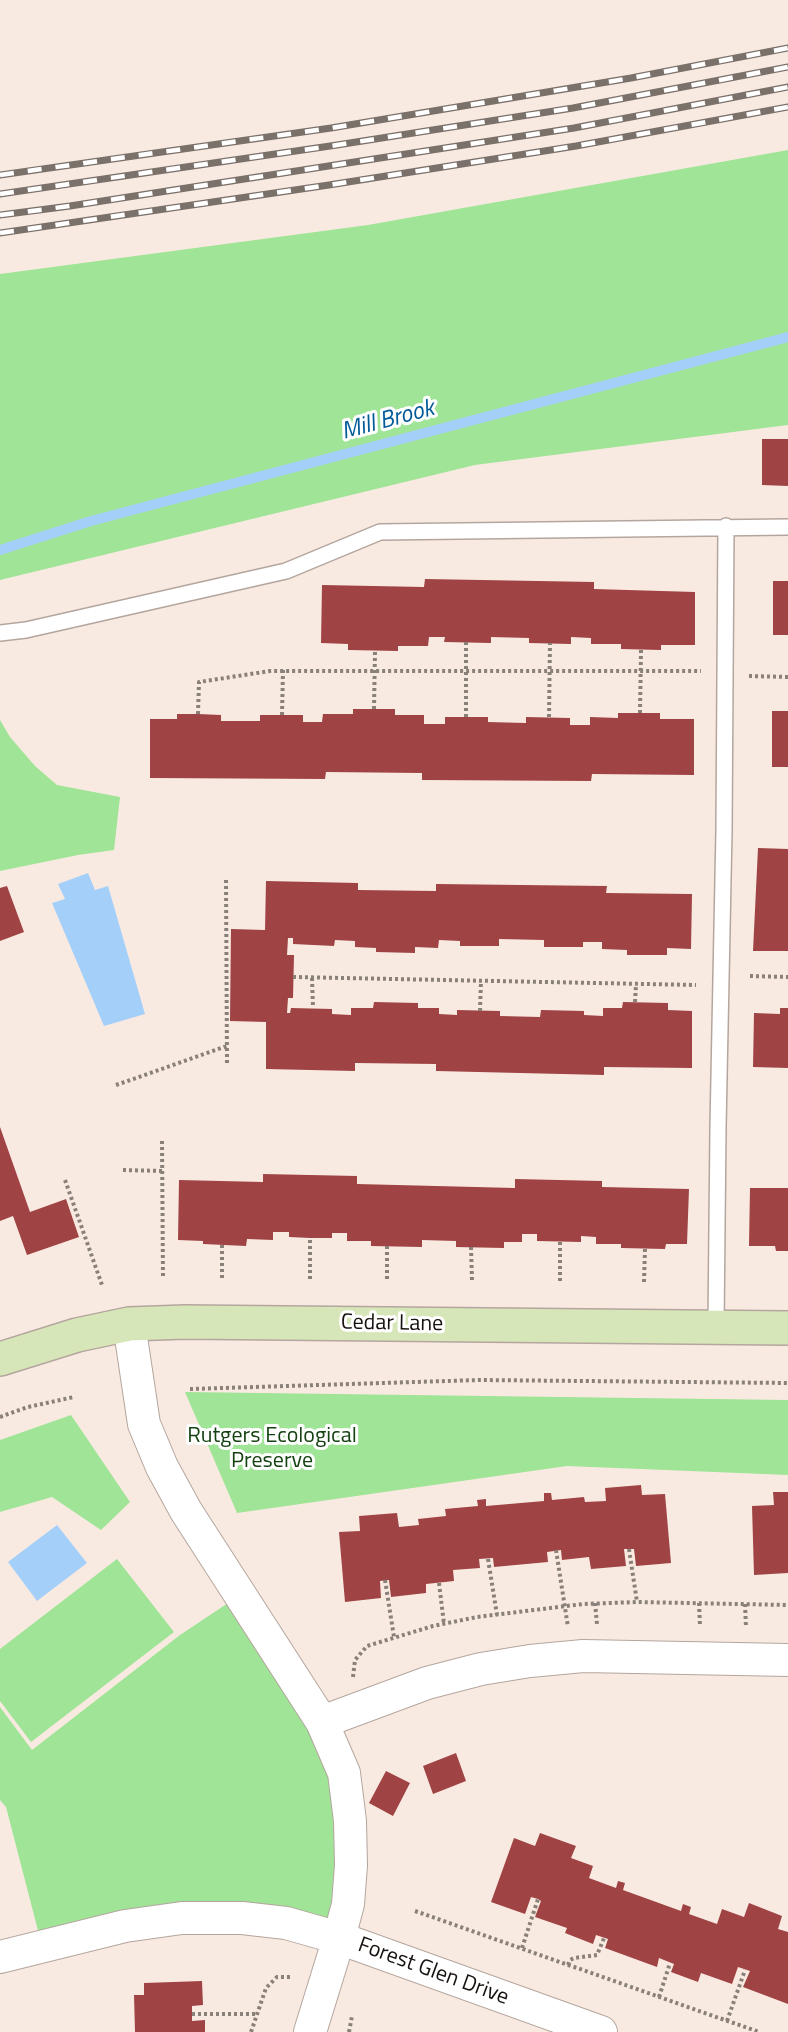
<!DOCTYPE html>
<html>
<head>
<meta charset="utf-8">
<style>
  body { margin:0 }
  canvas { display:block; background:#f9eae1 }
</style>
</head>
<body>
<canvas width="788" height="2032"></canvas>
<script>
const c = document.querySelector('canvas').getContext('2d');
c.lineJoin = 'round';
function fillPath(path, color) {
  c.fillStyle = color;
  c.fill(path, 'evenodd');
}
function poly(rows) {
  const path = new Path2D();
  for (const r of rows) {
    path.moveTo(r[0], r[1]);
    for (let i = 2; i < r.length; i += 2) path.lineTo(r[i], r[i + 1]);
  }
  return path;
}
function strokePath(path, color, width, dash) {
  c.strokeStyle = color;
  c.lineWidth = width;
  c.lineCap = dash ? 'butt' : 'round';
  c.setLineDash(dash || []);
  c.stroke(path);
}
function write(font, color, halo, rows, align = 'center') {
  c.font = font + ' "Titillium Web",sans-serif';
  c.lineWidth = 6;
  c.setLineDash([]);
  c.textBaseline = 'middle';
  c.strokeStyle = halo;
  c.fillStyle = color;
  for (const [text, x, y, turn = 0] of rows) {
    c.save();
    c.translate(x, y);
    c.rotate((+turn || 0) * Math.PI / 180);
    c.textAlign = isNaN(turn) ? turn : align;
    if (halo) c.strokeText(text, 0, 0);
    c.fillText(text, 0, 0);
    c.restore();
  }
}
const green = poly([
  [788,150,788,425,475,465,0,580,0,274,368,225],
  [0,720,10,737,35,766,57,785,120,797,114,850,78,855,0,871],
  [185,1392,788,1400,788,1475,567,1466,237,1513],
  [71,1415,130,1502,101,1530,52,1497,0,1512,0,1440],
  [117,1559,174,1632,31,1742,0,1701,0,1649],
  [240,1595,344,1773,339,1938,286,1923,42,1946,6,1807,0,1800,0,1707,32,1750,180,1635]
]);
const water = poly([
  [88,873,95,890,108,886,145,1014,104,1026,52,903,65,899,58,884],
  [57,1525,87,1563,37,1601,8,1562]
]);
const stream = poly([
  [0,550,91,521,788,337]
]);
const building = poly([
  [762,439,788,439,788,486,762,485],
  [425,579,594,582,594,589,695,592,695,645,661,645,661,650,621,649,621,644,591,644,591,638,571,637,571,644,529,643,529,638,491,637,491,643,444,642,445,637,429,637,428,646,398,646,398,651,348,650,348,644,321,643,322,585,424,587],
  [773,581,788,581,788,635,773,635],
  [353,709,395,709,395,715,424,715,424,724,445,724,445,717,488,717,488,722,526,723,526,717,570,718,570,725,590,725,590,717,618,718,618,713,660,713,660,719,694,719,694,775,592,774,591,781,422,780,422,773,326,772,325,779,150,778,150,719,177,719,177,714,198,714,221,715,221,721,260,721,260,715,303,715,303,722,322,722,323,714,353,714],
  [772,711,788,711,788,767,772,767],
  [758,848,788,849,788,951,753,951],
  [266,881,358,883,358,890,436,891,436,884,607,886,606,893,692,894,691,949,667,948,667,955,627,955,627,950,602,949,602,942,583,942,583,947,544,947,544,940,499,939,499,946,460,946,460,941,439,940,438,948,415,947,415,953,376,952,376,948,355,947,355,941,335,940,334,946,293,944,293,938,288,938,287,955,294,955,293,998,288,998,287,1013,290,1013,291,1008,332,1009,332,1014,351,1015,351,1008,373,1008,374,1002,418,1003,418,1008,439,1008,439,1014,457,1015,457,1010,500,1011,500,1016,540,1017,541,1010,584,1011,584,1015,603,1016,603,1008,622,1008,623,1002,668,1003,668,1010,692,1011,692,1068,604,1067,604,1075,436,1071,436,1064,355,1063,355,1071,266,1069,266,1022,230,1021,231,929,265,930],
  [7,886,24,932,0,941,0,888],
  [780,1008,788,1008,788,1068,753,1067,754,1013,780,1014],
  [0,1127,30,1212,66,1199,79,1237,27,1255,13,1216,0,1221],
  [263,1174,357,1176,357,1184,515,1188,515,1179,602,1181,602,1187,689,1189,687,1244,666,1244,665,1249,621,1248,621,1244,596,1244,596,1237,581,1236,581,1242,537,1241,537,1234,522,1234,522,1242,504,1242,504,1248,456,1247,456,1241,422,1240,422,1247,371,1246,371,1241,347,1241,347,1233,332,1233,332,1238,310,1238,289,1237,289,1232,273,1232,273,1240,247,1239,246,1246,203,1244,203,1241,178,1240,179,1180,263,1182],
  [750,1188,788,1188,788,1251,776,1251,775,1246,749,1246],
  [641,1485,642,1495,665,1494,671,1563,636,1566,634,1549,624,1549,626,1566,591,1569,589,1557,562,1560,561,1550,547,1552,548,1562,494,1567,493,1558,479,1559,480,1568,453,1570,454,1581,426,1584,426,1593,391,1597,389,1580,380,1581,381,1598,345,1602,339,1532,360,1531,359,1516,397,1513,399,1527,419,1525,418,1519,446,1516,445,1509,478,1506,477,1500,486,1499,486,1506,544,1501,544,1493,551,1493,552,1500,584,1497,585,1502,606,1501,605,1488],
  [773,1492,788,1492,788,1573,754,1575,752,1506,774,1505],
  [456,1753,466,1781,433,1794,423,1766],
  [386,1771,410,1783,393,1816,369,1803],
  [540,1833,576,1846,571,1858,593,1866,589,1878,616,1888,618,1881,625,1883,623,1890,681,1911,683,1904,691,1907,689,1914,717,1924,722,1909,744,1917,749,1903,782,1916,778,1929,788,1932,788,2004,743,1987,750,1971,738,1967,732,1984,701,1973,698,1982,671,1972,674,1964,659,1958,657,1967,605,1948,608,1939,596,1935,593,1944,565,1933,567,1928,535,1917,541,1901,538,1899,531,1897,525,1914,491,1902,514,1838,535,1846],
  [202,1981,203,2005,192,2006,192,2021,205,2020,205,2032,135,2032,134,1995,144,1995,144,1983]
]);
const path = poly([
  [749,676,788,677],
  [374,709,375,651],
  [640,713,641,650],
  [198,714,199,682,270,671,701,671],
  [282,715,283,670],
  [466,717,466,642],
  [549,717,550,643],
  [226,880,227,1063],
  [750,976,788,977],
  [293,977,696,985],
  [312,978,313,1008],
  [635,1002,636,984],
  [480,1011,481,981],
  [116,1085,227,1046],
  [162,1141,163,1279],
  [123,1170,162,1171],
  [65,1180,102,1285],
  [222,1245,222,1279],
  [471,1247,472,1280],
  [310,1279,310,1238],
  [387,1279,387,1246],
  [560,1281,560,1241],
  [644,1282,645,1248],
  [190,1389,479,1380,788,1383],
  [0,1417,28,1407,74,1397],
  [629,1549,637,1602],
  [556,1550,568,1627],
  [488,1559,497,1615],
  [385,1580,394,1637],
  [439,1583,444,1624],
  [595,1603,597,1624],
  [699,1603,700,1626],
  [745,1604,746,1628],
  [353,1677,355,1660,367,1646,433,1626,477,1617,583,1604,637,1602,788,1605],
  [415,1911,759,2032],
  [522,1948,538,1899],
  [568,1965,570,1960,574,1958,597,1955,604,1938],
  [659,1997,670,1963],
  [192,2014,256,2014],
  [727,2021,745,1970],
  [251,2032,266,1988,277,1977,292,1977],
  [349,2032,352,2016]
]);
const lane = poly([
  [0,633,26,630,286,571,380,532,788,527],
  [716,1327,718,1127,724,830,726,526]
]);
const street = poly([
  [129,1324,144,1424,162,1467,186,1511,322,1722,344,1773,350,1821,351,1865,348,1904,339,1938,601,2032],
  [322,1722,427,1683,481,1669,530,1661,583,1656,788,1660],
  [0,1957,125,1926,182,1918,242,1918,286,1923,339,1938,310,2032]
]);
const secondary = poly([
  [0,1359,77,1335,129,1324,185,1322,788,1328]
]);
const rail = poly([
  [0,175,331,128,631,78,788,48],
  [0,194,337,145,573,108,788,67],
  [0,215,70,206,574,128,788,87],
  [0,233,329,185,576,146,788,107]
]);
const streetNames = [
  ["Cedar Lane",392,1324,1],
  ["Forest Glen Drive",433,1972,20]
];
const parkNames = [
  ["Rutgers Ecological",272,1437],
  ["Preserve",272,1462]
];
const waterNames = [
  ["Mill Brook",388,421,-15]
];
fillPath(green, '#a0e497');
fillPath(water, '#a4cff9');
strokePath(stream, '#a4cff9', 10);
fillPath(building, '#a04344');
strokePath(lane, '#b4a69e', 18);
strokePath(street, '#b4a69e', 34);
strokePath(secondary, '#b4a69e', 36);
strokePath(path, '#8a807a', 4, [3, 3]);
strokePath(lane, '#fff', 15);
strokePath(street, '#fff', 32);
strokePath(secondary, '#d7e6b8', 33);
strokePath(rail, '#7b716b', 7);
strokePath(rail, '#fff', 4.5, [14]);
write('22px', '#17120f', '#fff', streetNames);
write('22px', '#144210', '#fff', parkNames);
write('italic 24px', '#025a99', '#fff', waterNames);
</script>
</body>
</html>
